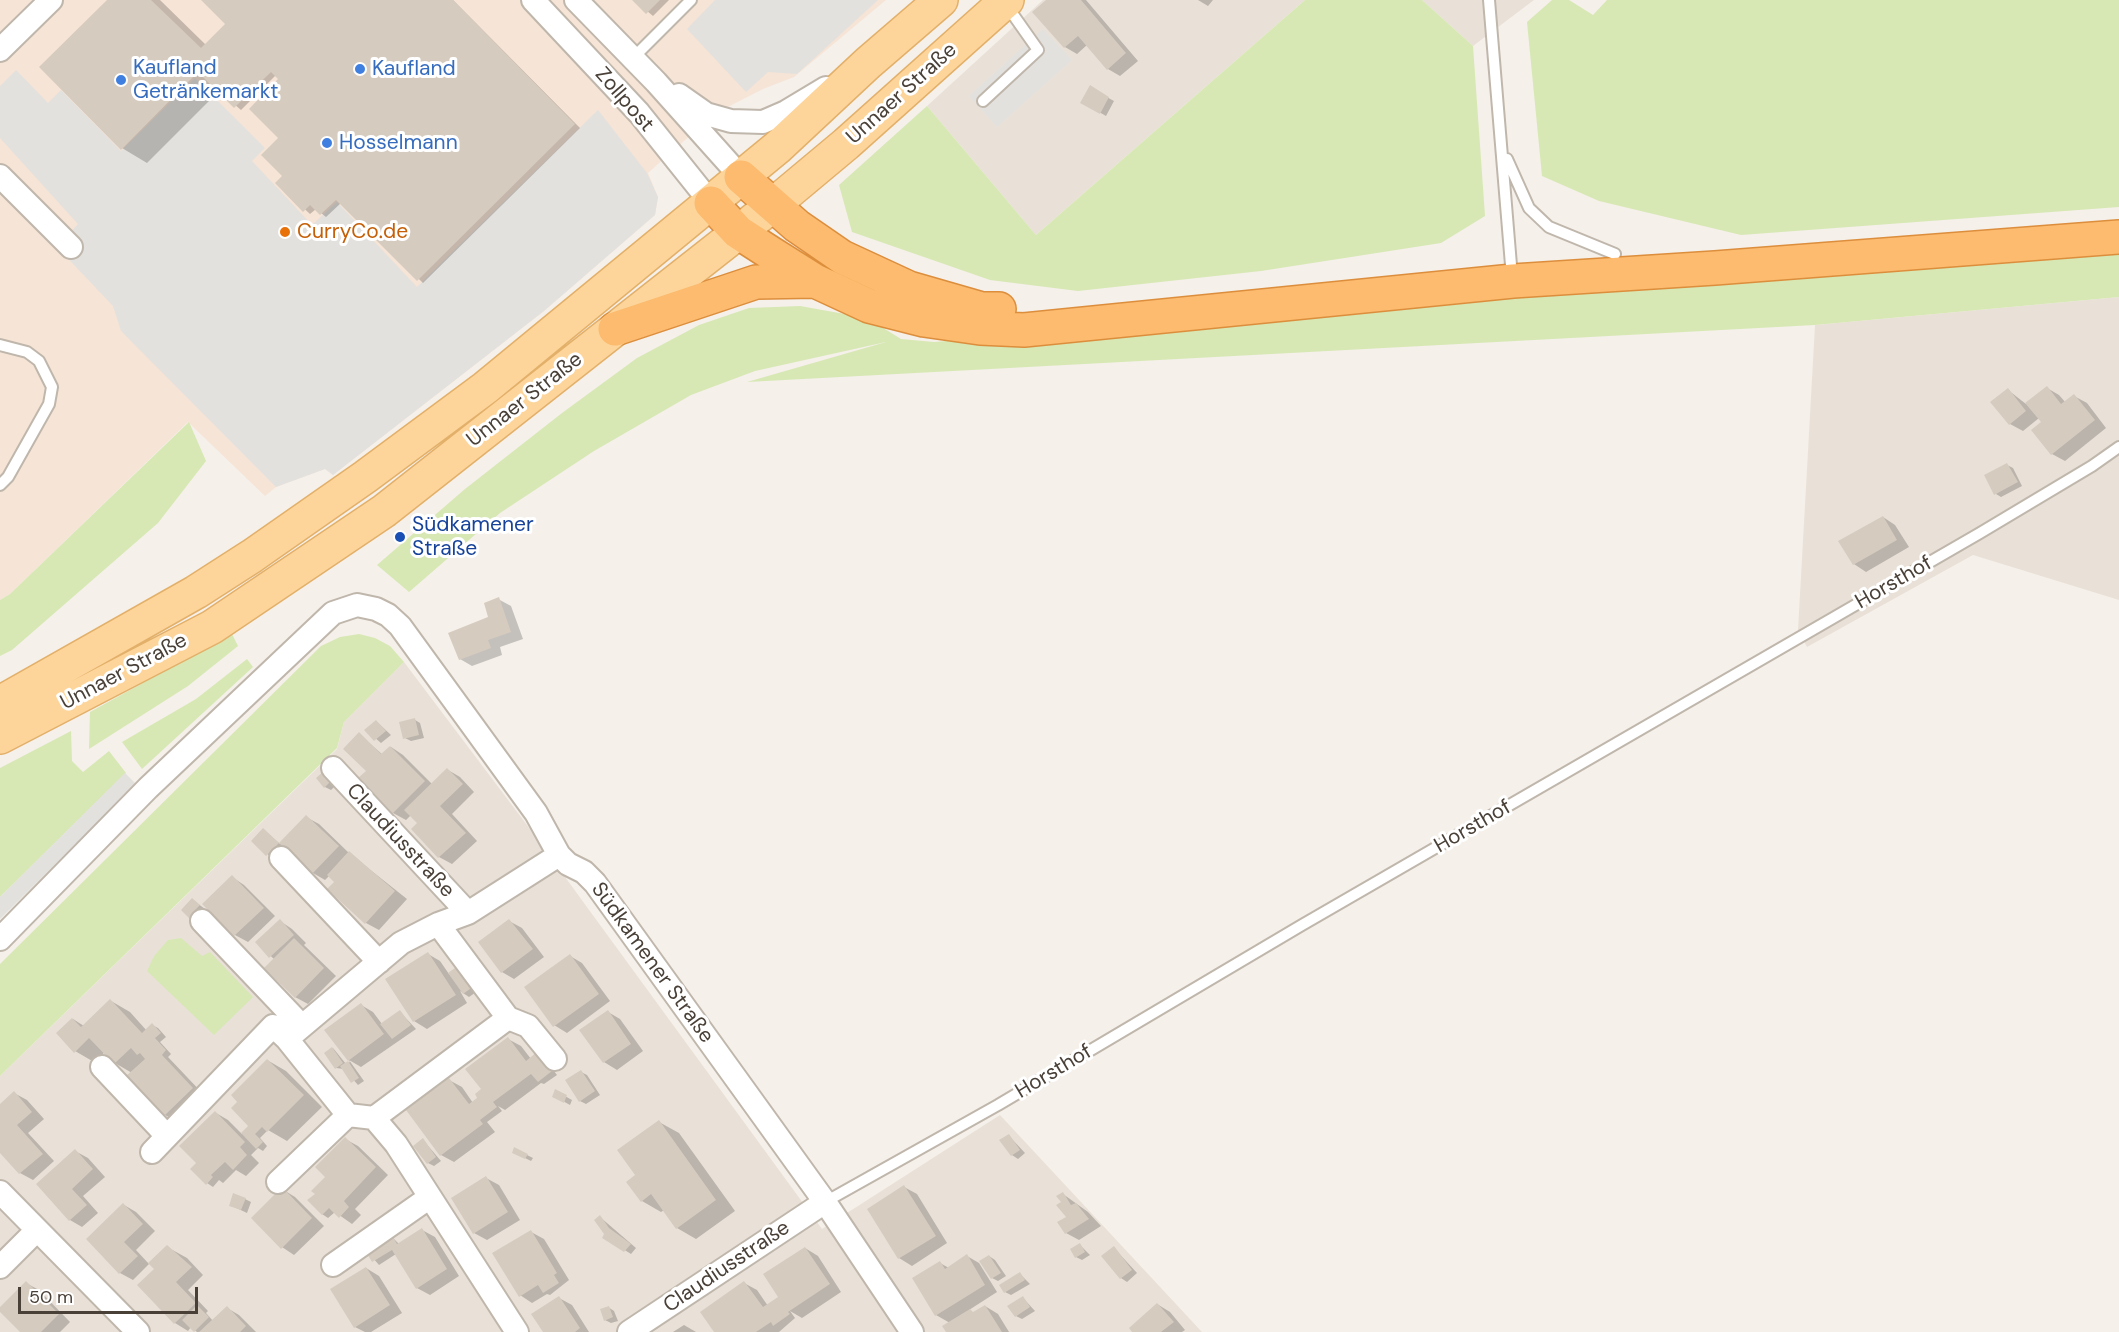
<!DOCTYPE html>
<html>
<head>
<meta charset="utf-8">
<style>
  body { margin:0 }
  #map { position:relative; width:2119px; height:1332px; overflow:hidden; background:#f5f0ea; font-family:"DM Sans",sans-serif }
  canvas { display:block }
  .scale { position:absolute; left:18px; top:1287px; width:180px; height:27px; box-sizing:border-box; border:3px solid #494038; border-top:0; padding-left:8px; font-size:18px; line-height:21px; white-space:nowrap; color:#494038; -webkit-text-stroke:4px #fff; paint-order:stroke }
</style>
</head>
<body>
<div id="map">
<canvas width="2119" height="1332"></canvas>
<div class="scale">50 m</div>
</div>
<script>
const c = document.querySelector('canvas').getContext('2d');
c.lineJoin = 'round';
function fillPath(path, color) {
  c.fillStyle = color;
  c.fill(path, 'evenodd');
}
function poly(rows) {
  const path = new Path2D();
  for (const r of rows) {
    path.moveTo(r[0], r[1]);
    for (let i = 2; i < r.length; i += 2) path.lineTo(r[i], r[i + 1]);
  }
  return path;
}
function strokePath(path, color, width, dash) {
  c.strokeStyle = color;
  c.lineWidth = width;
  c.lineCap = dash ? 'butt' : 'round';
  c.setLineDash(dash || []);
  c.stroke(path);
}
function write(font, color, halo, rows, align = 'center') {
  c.font = font + ' "DM Sans",sans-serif';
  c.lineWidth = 6;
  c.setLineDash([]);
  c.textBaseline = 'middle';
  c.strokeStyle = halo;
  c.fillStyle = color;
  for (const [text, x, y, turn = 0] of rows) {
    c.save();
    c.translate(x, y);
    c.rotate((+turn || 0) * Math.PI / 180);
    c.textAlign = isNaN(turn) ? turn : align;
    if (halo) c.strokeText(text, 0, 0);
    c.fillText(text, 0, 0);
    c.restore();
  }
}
const residential = poly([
  [1043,0,1305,0,1036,235,927,106],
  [1422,0,1534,0,1473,46],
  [2119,297,2119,600,1973,555,1807,647,1798,630,1815,325],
  [404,662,530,829,822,1229,1000,1115,1202,1332,0,1332,0,1076,337,749,344,722]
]);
const commercial = poly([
  [0,0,886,0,794,77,763,89,716,113,669,154,648,173,658,197,655,215,544,311,333,475,325,469,276,487,265,496,188,422,10,594,0,600]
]);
const green = poly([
  [1305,0,1422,0,1473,46,1485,216,1441,243,1261,271,1078,291,990,280,852,232,839,185,927,106,1036,235],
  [1552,0,1569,0,1593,15,1607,0,2119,0,2119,207,1741,235,1599,201,1542,176,1527,22],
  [2119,250,2119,297,1815,325,747,382,886,342,755,371,691,395,594,451,500,513,409,592,377,565,465,489,562,413,637,358,699,325,749,308,800,306,867,318,901,339,934,342],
  [189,422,206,461,158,523,12,650,0,656,0,600,10,594],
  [232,634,238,646,188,686,89,749,90,712],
  [359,634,375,638,390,646,404,662,344,722,337,748,0,1076,0,964,321,646,340,637],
  [247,659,253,667,142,769,122,742,196,699],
  [71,731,72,761,83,772,109,751,126,773,0,897,0,768],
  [181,938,202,956,210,952,253,997,214,1035,147,971,154,956,168,940]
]);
const parking = poly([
  [715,0,878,0,797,74,768,72,746,92,687,29],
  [1043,29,1072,60,997,127,969,96],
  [16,70,48,103,61,90,121,151,195,78,265,148,252,161,312,225,337,202,417,287,598,110,647,173,658,197,655,215,544,311,333,475,325,469,276,487,121,331,113,306,57,247,78,224,0,138,0,86],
  [125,773,136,784,0,919,0,897]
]);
const shadow = poly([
  [109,0,160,0,206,45,227,24,203,0,453,0,580,128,423,283,341,203,326,217,316,209,310,214,277,183,284,176,280,138,280,79,276,75,241,110,219,91,147,163,122,148],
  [634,0,669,0,653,16],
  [1048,0,1086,0,1138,61,1120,76,1108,69,1087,45,1077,54,1065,47],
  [1198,0,1213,0,1208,6],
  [1090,88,1114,101,1106,116,1082,102],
  [2047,388,2059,395,2066,403,2074,396,2087,403,2106,428,2065,461,2052,454,2033,430,2043,422,2039,418,2023,431,2010,424,1992,402,2008,390,2026,404],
  [2007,465,2013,468,2022,486,2001,497,1996,494],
  [1883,517,1895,525,1909,547,1866,572,1854,564],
  [498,599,511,606,523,639,500,647,502,655,472,666,460,659,490,618],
  [415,720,420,723,424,738,411,741,405,738],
  [376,721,391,735,381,743,366,730],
  [359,734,383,755,391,747,403,755,433,785,448,770,460,777,474,792,452,814,477,841,452,864,439,857,413,829,419,823,411,815,406,820,393,813,360,779,368,770],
  [323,774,336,785,331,790,325,787],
  [306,817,319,824,349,853,407,899,379,930,366,923,330,875,325,880,313,873,284,847,273,859,253,841,264,830,280,844],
  [232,877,244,885,275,916,248,942,235,935,205,904],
  [193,900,205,909,197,923],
  [280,921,292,929,306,943,304,945,336,976,308,1004,295,997,275,960,257,943],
  [509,921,522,928,544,957,514,979,502,972],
  [428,954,440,961,449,974,459,967,479,990,469,997,460,991,467,1003,427,1029,414,1021,388,980],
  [570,956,582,963,610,1001,567,1033,554,1025],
  [111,1001,130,1012,147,1031,152,1025,158,1028,166,1037,160,1042,171,1054,168,1057,205,1096,178,1122,165,1115,132,1073,115,1063,105,1052,94,1062,75,1051,73,1019,84,1026],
  [361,1005,373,1012,382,1024,400,1012,416,1029,361,1067,349,1060,364,1081,358,1085,344,1069,336,1068,333,1048,346,1064,350,1062,326,1031],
  [608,1012,620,1019,643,1051,617,1070,604,1062,581,1030],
  [508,1039,521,1046,531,1059,543,1057,557,1075,544,1084,541,1083,505,1110,498,1106,502,1111,487,1122,495,1132,454,1162,441,1155,449,1080,462,1087,473,1103,480,1098],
  [267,1060,286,1071,322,1107,287,1141,268,1130,260,1138,267,1146,263,1151,258,1148,251,1155,259,1163,246,1176,236,1170,223,1183,219,1180,213,1187,207,1183,196,1165,216,1113,228,1120,242,1134,250,1127,237,1103],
  [581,1072,587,1075,600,1095,586,1104,580,1101],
  [556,1091,572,1100,570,1105,554,1096],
  [14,1093,27,1100,44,1119,28,1133,54,1161,33,1180,20,1173,0,1150,0,1106],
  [659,1122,679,1133,735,1211,696,1239,677,1228,664,1210,661,1212,642,1201,637,1176],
  [1009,1136,1025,1153,1018,1159,1012,1155],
  [345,1139,358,1146,388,1175,355,1209,361,1215,352,1224,335,1212,328,1218,322,1214,317,1194],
  [423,1140,441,1161,434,1166,428,1163],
  [75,1151,88,1158,105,1177,83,1196,98,1213,82,1227,70,1220,38,1184],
  [513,1152,527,1155,533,1158,531,1161],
  [486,1178,499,1185,520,1220,487,1240,474,1233],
  [904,1187,917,1194,947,1243,912,1266,899,1258,869,1209],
  [282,1189,295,1197,324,1226,294,1255,282,1247],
  [1063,1194,1088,1212,1101,1226,1079,1240,1066,1233,1068,1218],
  [245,1199,251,1202,247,1213,230,1205],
  [124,1205,136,1212,155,1231,136,1250,149,1264,133,1280,120,1273],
  [600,1217,636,1248,631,1254,604,1237,606,1233],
  [422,1230,435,1237,459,1276,430,1295,417,1288,396,1254,379,1265,367,1251,391,1236,399,1244],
  [531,1232,544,1239,569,1280,550,1295,547,1294,532,1303,520,1295],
  [1080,1245,1090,1255,1082,1260,1076,1257],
  [167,1247,187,1258,203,1275,188,1290,208,1311,206,1313,213,1321,227,1308,239,1315,256,1332,197,1332,191,1327,188,1331,175,1323,139,1285,156,1269],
  [805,1248,818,1256,841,1292,802,1318,790,1311,795,1318,779,1332,716,1332,744,1283,757,1290,768,1306,783,1302],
  [1114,1248,1137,1273,1127,1282,1121,1278],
  [967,1256,979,1263,997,1292,969,1310,974,1313,985,1306,998,1314,1009,1332,948,1332,950,1323,936,1315,914,1279,940,1263,949,1268],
  [989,1256,995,1260,1006,1276,998,1281,992,1278],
  [366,1268,379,1276,402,1313,371,1332,365,1332,355,1327],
  [1020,1274,1030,1284,1011,1295,1005,1292],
  [26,1283,39,1290,70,1322,60,1332,22,1332,0,1310],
  [559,1298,572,1305,589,1332,544,1332],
  [1023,1298,1035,1311,1022,1319,1016,1316],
  [1157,1304,1170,1312,1185,1330,1182,1332,1134,1332],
  [608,1307,614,1311,618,1321,611,1323,605,1320],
  [684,1325,696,1332,673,1332]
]);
const building = poly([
  [107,0,151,0,201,48,225,24,201,0,453,0,575,124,417,281,336,200,320,215,310,205,303,212,275,183,282,176,261,155,278,138,249,109,278,79,271,72,234,108,198,72,121,150,39,67],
  [632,0,660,0,646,14],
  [1046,0,1081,0,1126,53,1107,70,1078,36,1064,48,1032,12],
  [1090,85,1109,97,1100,114,1080,103],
  [2047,386,2061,404,2074,394,2095,420,2051,455,2031,430,2041,422,2025,403],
  [2008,388,2026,411,2009,425,1990,402],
  [2007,463,2018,482,1994,495,1984,475],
  [1883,516,1897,540,1853,565,1838,541],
  [499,597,511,632,488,640,491,648,459,660,448,633,488,617,484,603],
  [415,718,419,735,403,739,399,722],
  [376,720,386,731,374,741,364,730],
  [359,732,381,754,390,746,425,781,392,814,357,779,366,771,343,749],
  [447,768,463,784,440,806,466,833,438,858,411,829,417,823,404,810],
  [323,772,331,781,324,788,316,778],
  [306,815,339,846,312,874,279,843],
  [263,828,279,843,266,856,251,841],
  [349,851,395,891,365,924,327,889,334,882,327,875],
  [232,875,264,908,234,936,202,904],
  [192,898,200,905,195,910,203,917,196,925,181,910],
  [280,919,294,935,269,958,255,942],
  [509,919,533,949,501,973,478,942],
  [294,938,324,968,295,998,264,968],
  [428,952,456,995,413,1022,385,979],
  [570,954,599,994,553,1027,524,987],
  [459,965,474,986,463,994,448,973],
  [110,999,142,1033,152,1023,161,1033,155,1038,166,1050,162,1055,193,1088,164,1116,126,1076,145,1059,140,1053,137,1055,131,1048,114,1064,89,1038,74,1053,56,1033,72,1018,81,1027],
  [361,1003,384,1034,348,1061,324,1030],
  [400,1010,411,1025,392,1039,380,1024],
  [608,1010,631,1044,603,1063,579,1030],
  [508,1037,526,1061,537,1052,552,1071,538,1082,531,1074,493,1102,497,1107,480,1120,483,1124,440,1156,406,1110,449,1078,469,1104,477,1098,475,1094,481,1089,465,1069],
  [332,1047,343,1063,335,1069,324,1053],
  [267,1059,304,1095,267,1132,262,1127,255,1134,263,1142,256,1149,241,1133,248,1126,231,1108,237,1102,231,1095],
  [348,1061,359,1078,351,1083,340,1066],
  [581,1070,595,1091,579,1102,565,1080],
  [555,1089,567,1095,564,1103,552,1097],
  [14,1091,32,1112,17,1125,43,1154,19,1174,0,1153,0,1104],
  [215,1111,245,1142,240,1147,247,1155,233,1170,225,1162,211,1175,213,1177,206,1185,190,1169,196,1163,179,1146],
  [659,1120,716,1200,676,1229,651,1194,641,1202,626,1182,635,1175,617,1150],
  [1009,1134,1020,1150,1011,1156,999,1140],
  [345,1137,376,1167,344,1201,349,1207,339,1218,329,1208,322,1215,307,1200,315,1194,311,1191,325,1177,315,1167],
  [423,1138,436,1157,427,1164,413,1146],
  [514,1147,528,1154,525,1159,512,1153],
  [75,1149,93,1169,72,1189,87,1205,69,1221,36,1184],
  [486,1176,508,1212,473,1234,451,1198],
  [904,1185,936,1236,898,1259,867,1209],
  [282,1187,312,1218,281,1249,251,1218],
  [1063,1192,1071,1205,1076,1203,1089,1219,1065,1234,1057,1222,1066,1217,1056,1205,1061,1202,1056,1196],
  [233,1193,246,1198,241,1210,229,1206],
  [123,1203,143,1224,124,1242,138,1256,119,1274,86,1239],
  [600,1215,609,1228,631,1244,624,1252,602,1238,604,1234,594,1220],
  [422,1228,447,1269,416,1289,392,1250,372,1262,365,1250,391,1234,397,1244],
  [531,1230,557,1273,554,1275,559,1283,543,1293,538,1285,519,1297,492,1253],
  [1080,1243,1085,1252,1075,1258,1070,1249],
  [167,1245,192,1267,176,1282,196,1303,174,1324,137,1285,154,1269,148,1263],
  [1114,1246,1132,1270,1120,1279,1101,1256],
  [805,1247,830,1284,788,1312,790,1314,773,1326,771,1322,756,1332,714,1332,700,1312,744,1281,763,1307,778,1297,763,1274],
  [967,1254,985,1285,935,1316,912,1278,940,1261,945,1269],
  [989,1255,1001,1273,991,1279,979,1261],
  [366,1267,390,1305,354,1328,330,1289],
  [1020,1272,1025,1280,1004,1293,999,1285],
  [26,1281,59,1314,41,1332,20,1332,0,1312,0,1307],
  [559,1296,580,1328,575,1332,543,1332,531,1314],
  [1023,1296,1030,1307,1015,1317,1007,1306],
  [1157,1303,1174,1322,1161,1332,1132,1332,1129,1328],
  [197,1305,209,1317,194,1332,182,1320],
  [985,1305,1002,1332,946,1332,942,1326,970,1309,973,1312],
  [227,1306,246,1326,240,1332,199,1332],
  [609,1306,613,1317,604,1321,600,1309]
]);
const lane = poly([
  [1489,0,1512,277],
  [633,58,691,0],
  [983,101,1038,50,1007,6],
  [1507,159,1529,208,1549,227,1615,254],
  [0,345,27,352,39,361,52,387,49,404,8,477,0,485],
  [825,1202,998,1105,1302,925,1980,533,2092,466,2119,447]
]);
const street = poly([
  [533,0,639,113,711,203],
  [576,0,656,82,741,177],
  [0,50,51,0],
  [679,95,706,114,731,121,763,122,786,112,826,88],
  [0,176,71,247],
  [333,768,468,913],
  [281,858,379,962],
  [202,921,302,1026],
  [438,924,508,1018],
  [0,939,148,788,333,613,357,605,376,609,388,615,400,626,536,813,559,855,568,864,584,872,595,883,825,1202,912,1332],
  [102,1067,167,1136],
  [374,1118,508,1018,528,1026,555,1059],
  [152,1152,273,1026,287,1039],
  [278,1182,348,1115],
  [0,1192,138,1332],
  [333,1265,430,1197],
  [0,1267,37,1230],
  [517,1332,396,1144,374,1118,348,1115,287,1039,401,943,438,924,468,913,559,855],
  [629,1332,825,1202]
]);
const primary = poly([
  [0,703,196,592,252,556,365,477,485,388,778,147,868,63,941,0],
  [0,737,212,627,384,511,773,205,846,144,1007,0]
]);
const highway = poly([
  [741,177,797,226,842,257,909,288,982,309,999,309],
  [711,203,738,232,769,252,815,281,869,306,924,320,980,328,1024,330,1513,281,1715,268,2119,237],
  [615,329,756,282,815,281]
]);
const markers = [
  [360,69,6,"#3f7fe0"],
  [121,80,6,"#3f7fe0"],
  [327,143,6,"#3f7fe0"],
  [285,232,6,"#e8710a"],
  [400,537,6,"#1a4fb4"]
];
const shopNames = [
  ["Kaufland",133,68],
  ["Getränkemarkt",133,92],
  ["Kaufland",372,69],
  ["Hosselmann",339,143]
];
const streetNames = [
  ["Unnaer Straße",902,94,-42],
  ["Zollpost",624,100,49],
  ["Unnaer Straße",525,400,-38],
  ["Horsthof",1894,583,-30],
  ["Unnaer Straße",124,672,-28],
  ["Horsthof",1473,827,-30],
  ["Claudiusstraße",400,841,47],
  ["Südkamener Straße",652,963,54],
  ["Horsthof",1054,1072,-31],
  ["Claudiusstraße",727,1267,-34]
];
const foodNames = [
  ["CurryCo.de",297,232]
];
const transitNames = [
  ["Südkamener",412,525],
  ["Straße",412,549]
];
fillPath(residential, '#e9e1d8');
fillPath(commercial, '#f6e4d6');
fillPath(green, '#d7e8b4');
fillPath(parking, '#e3e1de');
fillPath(shadow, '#0003');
fillPath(building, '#d6cbbf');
strokePath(lane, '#c0b7ac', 14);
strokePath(street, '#c0b7ac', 26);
strokePath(primary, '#e3b06a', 36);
strokePath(highway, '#dc8e3d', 36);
strokePath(lane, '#fff', 10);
strokePath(street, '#fff', 22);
strokePath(primary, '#fdd59b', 33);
strokePath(highway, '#fcbb6e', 33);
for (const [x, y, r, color] of markers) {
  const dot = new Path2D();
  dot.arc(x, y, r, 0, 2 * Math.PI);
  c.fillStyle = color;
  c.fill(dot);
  strokePath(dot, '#fff', 2);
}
write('21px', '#366cbe', '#fff', shopNames, 'left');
write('21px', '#494038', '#fff', streetNames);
write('21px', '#c56008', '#fff', foodNames, 'left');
write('21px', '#164399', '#fff', transitNames, 'left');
</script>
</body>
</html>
